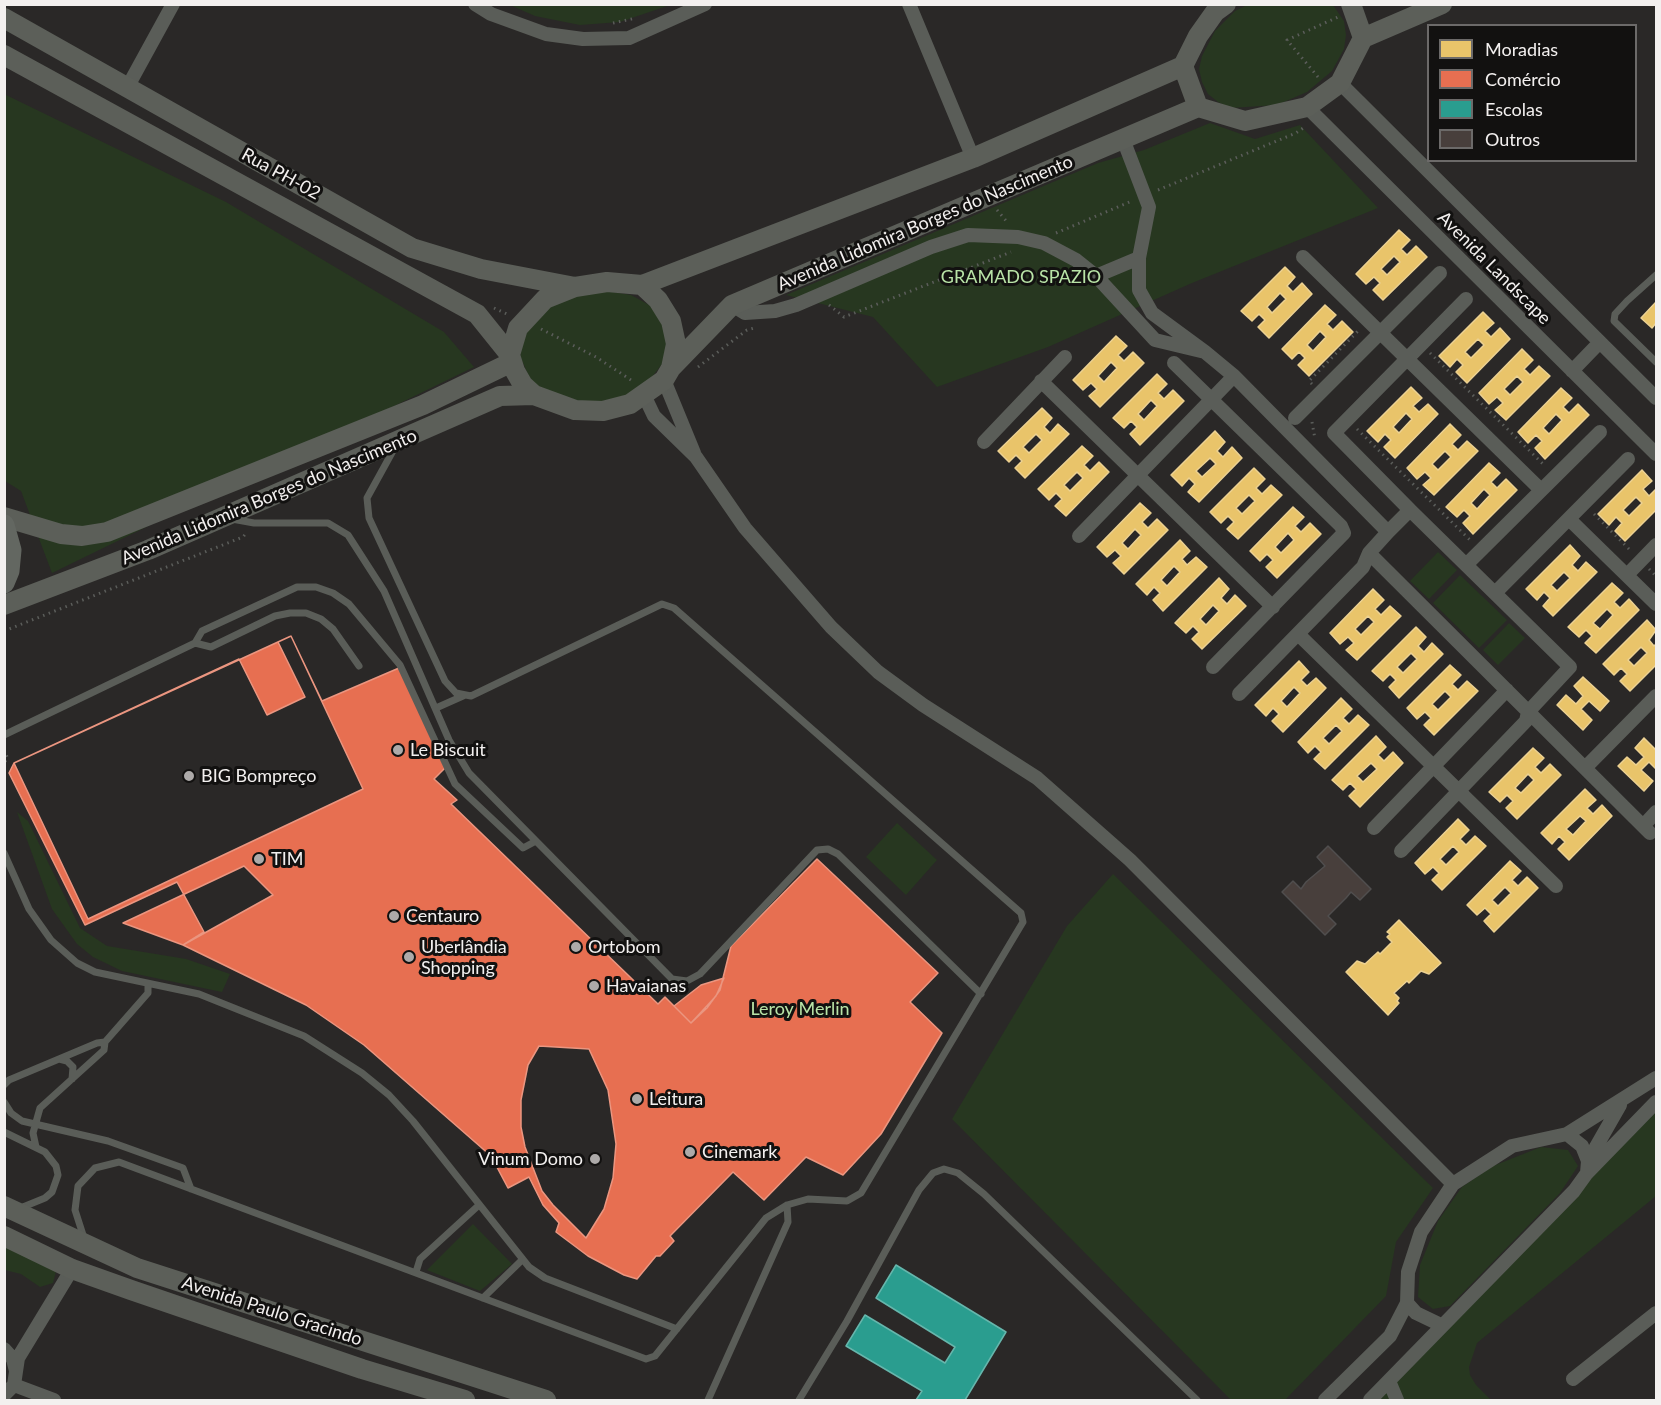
<!DOCTYPE html>
<html>
<head>
<meta charset="utf-8">
<style>
  body { margin:0 }
  #map { position:relative; width:1661px; height:1405px; overflow:hidden; background:#2a2827; font-family:Lato,sans-serif }
  canvas { display:block }
  .frame { position:absolute; inset:0; border:6px solid #f3f0ef; pointer-events:none }
  .legend { position:absolute; left:1427px; top:24px; width:210px; height:138px; box-sizing:border-box; background:#121110; border:2px solid #6c6a69; margin:0; padding:8px 10px; list-style:none; font-size:18px; color:#f3f0ef }
  .legend li { display:flex; align-items:center; gap:12px; height:30px }
  .legend b { width:30px; border:2px solid #6c6a69 }
</style>
</head>
<body>
<div id="map">
<canvas width="1661" height="1405"></canvas>
<div class="frame"></div>
<ul class="legend">
<li><b style="height:16px;background:#e9c46a"></b>Moradias</li>
<li><b style="height:16px;background:#e76f51"></b>Comércio</li>
<li><b style="height:16px;background:#2a9d8f"></b>Escolas</li>
<li><b style="height:16px;background:#483f3c"></b>Outros</li>
</ul>
</div>
<script>
const c = document.querySelector('canvas').getContext('2d');
c.lineJoin = 'round';
function fillPath(path, color) {
  c.fillStyle = color;
  c.fill(path, 'evenodd');
}
function poly(rows) {
  const path = new Path2D();
  for (const r of rows) {
    path.moveTo(r[0], r[1]);
    for (let i = 2; i < r.length; i += 2) path.lineTo(r[i], r[i + 1]);
  }
  return path;
}
function strokePath(path, color, width, dash) {
  c.strokeStyle = color;
  c.lineWidth = width;
  c.lineCap = dash ? 'butt' : 'round';
  c.setLineDash(dash || []);
  c.stroke(path);
}
function write(font, color, halo, rows, align = 'center') {
  c.font = font + ' Lato,sans-serif';
  c.lineWidth = 6;
  c.setLineDash([]);
  c.textBaseline = 'middle';
  c.strokeStyle = halo;
  c.fillStyle = color;
  for (const [text, x, y, turn = 0] of rows) {
    c.save();
    c.translate(x, y);
    c.rotate((+turn || 0) * Math.PI / 180);
    c.textAlign = isNaN(turn) ? turn : align;
    if (halo) c.strokeText(text, 0, 0);
    c.fillText(text, 0, 0);
    c.restore();
  }
}
const green = poly([
  [510,5,670,5,620,22,580,25,535,16],
  [1247,5,1333,5,1344,21,1346,35,1344,49,1332,71,1307,92,1277,105,1230,108,1218,102,1208,94,1202,82,1199,69,1202,56,1215,31,1235,11],
  [4,94,226,202,444,332,474,367,52,573,21,491,5,481],
  [1210,123,1255,139,1300,125,1378,208,1192,283,1048,347,937,387,873,317,786,295,1098,163,1144,150],
  [607,291,631,295,651,306,662,324,667,344,662,364,648,382,627,395,602,402,576,401,539,387,530,379,520,356,526,332,550,307,577,296],
  [1438,552,1457,570,1429,599,1410,581],
  [1460,575,1507,620,1479,648,1433,603],
  [1509,623,1525,638,1498,665,1483,650],
  [17,812,28,821,80,928,107,946,186,959,230,974,222,992,122,971,93,957,77,944,52,909],
  [897,823,937,860,906,895,866,857],
  [1113,874,1433,1188,1396,1242,1386,1296,1285,1400,1231,1400,952,1119,1067,926],
  [1656,1102,1656,1196,1477,1343,1469,1367,1470,1375,1476,1385,1491,1400,1370,1400],
  [1541,1147,1568,1150,1578,1166,1560,1193,1450,1306,1433,1309,1418,1297,1420,1265,1438,1221,1462,1187,1493,1166],
  [473,1224,512,1264,480,1291,427,1270],
  [4,1244,56,1271,53,1283,40,1287,21,1274,5,1270]
]);
const homes = poly([
  [1399,230,1410,240,1401,249,1407,255,1416,246,1427,257,1383,300,1373,290,1380,283,1374,277,1366,284,1356,274,1399,230],
  [1394,256,1400,262,1387,275,1381,269,1394,256],
  [1285,267,1295,277,1287,286,1293,292,1302,283,1312,294,1269,338,1258,327,1265,320,1259,314,1252,321,1241,311,1285,267],
  [1280,293,1286,299,1272,313,1267,307,1280,293],
  [1656,302,1656,323,1652,328,1641,318,1656,302],
  [1325,305,1336,315,1327,324,1333,330,1342,321,1353,332,1309,376,1298,365,1305,358,1299,352,1292,359,1282,349,1325,305],
  [1320,331,1326,337,1313,351,1307,345,1320,331],
  [1483,312,1494,323,1485,331,1491,337,1500,328,1510,339,1467,383,1456,372,1463,365,1457,359,1450,367,1439,356,1483,312],
  [1478,339,1484,345,1471,358,1465,352,1478,339],
  [1116,336,1127,346,1118,355,1124,361,1133,352,1144,363,1100,407,1089,396,1097,389,1091,383,1083,390,1073,380,1116,336],
  [1111,362,1117,368,1104,382,1098,376,1111,362],
  [1522,349,1533,360,1524,369,1530,375,1539,366,1550,376,1506,420,1495,410,1503,403,1497,397,1489,404,1479,393,1522,349],
  [1517,376,1523,382,1510,395,1504,389,1517,376],
  [1157,374,1167,384,1158,393,1164,399,1173,390,1184,401,1140,445,1130,434,1137,427,1131,421,1124,428,1113,418,1157,374],
  [1151,400,1157,406,1144,420,1138,414,1151,400],
  [1411,387,1422,398,1413,406,1419,412,1428,404,1438,414,1395,458,1384,447,1391,440,1385,434,1378,442,1367,431,1411,387],
  [1406,413,1412,419,1399,433,1393,427,1406,413],
  [1561,388,1572,398,1563,407,1569,413,1578,404,1589,415,1545,459,1535,448,1542,441,1536,435,1528,443,1518,432,1561,388],
  [1556,414,1562,420,1549,434,1543,428,1556,414],
  [1042,408,1052,418,1044,427,1050,433,1058,424,1069,434,1025,478,1015,468,1022,461,1016,455,1009,462,998,451,1042,408],
  [1036,434,1042,440,1029,453,1023,447,1036,434],
  [1450,424,1461,435,1452,444,1458,450,1467,441,1478,451,1434,495,1423,485,1431,478,1425,472,1417,479,1407,468,1450,424],
  [1445,451,1451,457,1438,470,1432,464,1445,451],
  [1215,431,1225,442,1217,451,1223,457,1232,447,1242,458,1199,502,1188,492,1195,484,1189,478,1182,486,1171,475,1215,431],
  [1210,458,1216,464,1202,477,1196,471,1210,458],
  [1082,446,1093,456,1084,465,1090,471,1099,462,1109,472,1066,516,1055,506,1062,499,1056,493,1049,500,1038,489,1082,446],
  [1077,472,1083,478,1070,491,1064,485,1077,472],
  [1489,463,1500,473,1491,482,1497,488,1506,479,1517,490,1473,534,1463,523,1470,516,1464,510,1457,517,1446,507,1489,463],
  [1484,489,1490,495,1477,509,1471,503,1484,489],
  [1254,468,1265,479,1256,488,1262,494,1271,485,1282,495,1238,539,1227,529,1234,522,1228,516,1221,523,1210,512,1254,468],
  [1249,495,1255,501,1242,514,1236,508,1249,495],
  [1642,470,1652,481,1643,489,1649,496,1656,489,1656,510,1625,541,1615,531,1622,523,1616,517,1609,525,1598,514,1642,470],
  [1636,497,1642,503,1629,516,1623,510,1636,497],
  [1140,503,1151,513,1142,522,1148,528,1157,519,1168,530,1124,574,1113,563,1121,556,1115,550,1107,557,1097,547,1140,503],
  [1135,529,1141,535,1128,549,1122,543,1135,529],
  [1293,507,1304,517,1295,526,1301,532,1310,523,1321,534,1277,578,1266,567,1273,560,1267,554,1260,561,1250,551,1293,507],
  [1288,533,1294,540,1281,553,1275,547,1288,533],
  [1180,540,1190,551,1182,559,1187,565,1196,557,1207,567,1163,611,1153,600,1160,593,1154,587,1147,595,1136,584,1180,540],
  [1174,566,1180,572,1167,586,1161,580,1174,566],
  [1570,545,1580,556,1572,565,1578,571,1586,562,1597,572,1553,616,1543,606,1550,598,1544,592,1537,600,1526,589,1570,545],
  [1564,572,1570,578,1557,591,1551,585,1564,572],
  [1219,578,1229,589,1221,598,1227,604,1235,595,1246,606,1202,649,1192,639,1199,632,1193,626,1186,633,1175,623,1219,578],
  [1213,605,1219,611,1206,625,1200,619,1213,605],
  [1612,583,1623,593,1614,602,1620,608,1629,599,1639,610,1596,653,1585,643,1592,636,1586,630,1579,637,1568,627,1612,583],
  [1607,609,1613,615,1600,629,1593,623,1607,609],
  [1373,589,1384,600,1375,609,1381,615,1390,606,1401,616,1357,660,1346,650,1354,643,1348,637,1340,644,1330,633,1373,589],
  [1368,616,1374,622,1361,635,1355,629,1368,616],
  [1647,620,1656,630,1649,640,1654,646,1656,644,1656,665,1630,691,1620,681,1627,674,1621,668,1614,675,1603,664,1647,620],
  [1641,647,1647,653,1634,666,1628,660,1641,647],
  [1416,627,1426,637,1418,646,1424,652,1432,643,1443,654,1399,698,1389,687,1396,680,1390,674,1383,681,1372,671,1416,627],
  [1411,653,1417,659,1403,673,1397,667,1411,653],
  [1299,661,1309,672,1301,680,1307,686,1316,678,1326,688,1283,732,1272,721,1279,714,1273,708,1266,716,1255,705,1299,661],
  [1294,687,1300,693,1287,707,1281,701,1294,687],
  [1450,665,1461,675,1452,684,1458,690,1467,681,1478,691,1434,735,1424,725,1431,718,1425,712,1417,719,1407,708,1450,665],
  [1445,691,1451,697,1438,710,1432,704,1445,691],
  [1583,677,1609,701,1600,711,1589,701,1581,709,1592,720,1583,730,1557,705,1566,695,1576,704,1583,696,1574,686,1583,677],
  [1341,698,1352,709,1343,718,1349,724,1358,715,1369,725,1325,769,1314,759,1321,752,1315,746,1308,753,1298,742,1341,698],
  [1336,725,1342,731,1329,744,1323,738,1336,725],
  [1376,736,1386,747,1378,755,1384,761,1393,752,1403,763,1360,807,1349,796,1356,789,1350,783,1343,790,1332,780,1376,736],
  [1371,763,1377,769,1363,782,1357,776,1371,763],
  [1644,738,1656,750,1656,769,1649,762,1641,770,1653,781,1644,791,1618,766,1627,757,1636,765,1644,757,1635,748,1644,738],
  [1533,748,1544,758,1535,767,1541,773,1550,764,1561,775,1517,819,1506,808,1513,801,1507,795,1500,802,1489,792,1533,748],
  [1528,774,1534,780,1521,793,1515,788,1528,774],
  [1585,789,1596,800,1587,808,1593,814,1602,805,1612,816,1569,860,1558,849,1565,842,1559,836,1552,844,1541,833,1585,789],
  [1580,816,1586,821,1573,835,1566,829,1580,816],
  [1458,819,1469,830,1460,839,1466,845,1475,836,1486,846,1442,890,1432,880,1439,873,1433,867,1425,874,1415,863,1458,819],
  [1453,846,1459,852,1446,865,1440,859,1453,846],
  [1510,861,1521,871,1512,880,1518,886,1527,877,1538,888,1494,932,1484,921,1491,914,1485,908,1477,915,1467,905,1510,861],
  [1505,887,1511,893,1498,906,1492,900,1505,887],
  [1399,920,1441,963,1429,974,1421,971,1409,983,1407,981,1394,993,1399,998,1397,1001,1399,1003,1388,1015,1346,972,1357,961,1365,964,1378,952,1380,954,1392,942,1387,937,1390,934,1387,932,1399,920]
]);
const shops = poly([
  [291,636,322,701,399,668,445,768,434,779,457,800,451,804,658,1004,665,997,691,1023,707,1008,720,990,731,946,817,859,938,973,910,1002,942,1033,881,1134,843,1175,806,1157,764,1200,733,1172,670,1236,674,1241,660,1256,656,1256,637,1279,624,1275,588,1256,556,1232,559,1223,543,1205,529,1177,508,1188,491,1156,364,1045,306,1005,183,945,204,932,177,882,85,925,9,773,14,763,291,636],
  [291,636,363,789,88,919,14,763,239,659,267,715,305,697,278,642,291,636],
  [244,866,273,895,183,945,123,923,244,866],
  [724,978,716,996,691,1023,674,1006,701,985,724,978],
  [539,1046,589,1049,608,1090,616,1144,613,1178,604,1209,586,1238,553,1205,542,1191,525,1147,521,1127,521,1100,528,1065,539,1046]
]);
const schools = poly([
  [896,1265,1006,1332,965,1400,916,1400,922,1391,846,1346,865,1315,945,1363,955,1347,876,1298,896,1265]
]);
const building = poly([
  [1328,846,1371,889,1360,900,1351,892,1346,898,1328,916,1336,924,1325,935,1282,892,1293,881,1301,889,1306,882,1325,866,1317,857,1328,846]
]);
const path = poly([
  [613,23,636,18],
  [1318,77,1287,40,1338,17],
  [1158,190,1296,133,1306,126],
  [997,210,1008,223],
  [1056,233,1132,201],
  [829,305,844,317,1011,252],
  [494,308,507,314],
  [541,329,596,357,634,382],
  [1430,353,1545,466],
  [698,367,747,330,754,328],
  [1312,384,1309,381,1360,329],
  [1312,422,1315,439],
  [1357,429,1470,540,1468,542],
  [1594,514,1632,552],
  [1649,569,1656,576],
  [4,631,243,537,247,532],
  [4,750,8,759,4,762]
]);
const lane = poly([
  [1656,275,1627,301,1615,314,1614,321,1656,362],
  [232,519,254,523,328,523,348,535,384,591,449,740,469,773,672,979,687,981,700,974,817,850,828,849,838,854,981,994],
  [195,643,211,647,275,616,290,613,306,613,321,619,333,629,359,666],
  [436,708,463,696],
  [4,735,195,643,202,631,297,587,316,587,333,593,349,604,400,665,455,784,523,848,536,841],
  [4,853,29,909,51,940,77,963,95,972,199,994,304,1036,362,1073,389,1095,413,1121,529,1267,545,1278,677,1329],
  [59,1059,67,1061,73,1067,72,1079],
  [4,1085,9,1080,97,1043,105,1042],
  [4,1102,11,1113,22,1121,108,1141,183,1168,191,1189],
  [4,1132,45,1152,56,1166,58,1175,52,1192,45,1198,18,1209],
  [36,1147,33,1133,40,1108,104,1050,105,1042,148,993,148,985],
  [84,1238,75,1210,78,1186,95,1168,119,1162,646,1359,655,1356,766,1218,787,1205,808,1199,847,1201,861,1193,1023,922,1021,913,674,608,662,604,471,696,456,693,445,681,369,518,367,498,394,449],
  [416,1272,420,1259,479,1205],
  [483,1298,522,1260],
  [708,1400,788,1222,787,1205],
  [799,1400,847,1321,919,1190,933,1173,944,1169,958,1173,984,1194,1197,1400]
]);
const street = poly([
  [475,4,491,14,546,34,583,39,629,38,705,4],
  [909,4,973,158],
  [1340,83,1656,398],
  [127,88,173,4],
  [1307,107,1656,454],
  [1303,257,1541,490],
  [1096,276,1139,258],
  [732,305,745,313,775,311,796,305,931,247,968,235,1018,237,1044,243,1076,260,1096,276,1155,340,1205,352,1152,313,1139,290,1139,258,1149,207,1123,139],
  [1205,352,1234,376,1388,532,1410,510,1570,667,1528,712,1526,721,1401,851],
  [1174,363,1341,526,1344,533,1213,667],
  [1572,371,1600,342],
  [664,380,694,453],
  [1041,381,1273,607],
  [644,395,654,416,696,457,745,528,831,627,878,672,923,705,1037,778,1130,860,1453,1184],
  [1295,418,1440,273],
  [984,442,1065,357],
  [1410,510,1334,433,1466,299],
  [1569,519,1656,604],
  [1079,536,1234,376],
  [1369,553,1650,833],
  [1467,564,1600,432],
  [1627,575,1656,545],
  [1496,592,1628,459],
  [1298,634,1556,886],
  [1239,694,1363,567,1369,553,1388,532],
  [1585,768,1656,696],
  [1644,825,1656,812],
  [1374,828,1507,690],
  [1567,1134,1656,1078],
  [1588,1161,1620,1105],
  [1587,1173,1656,1102],
  [1407,1303,1416,1313,1441,1325],
  [4,1349,13,1359,16,1371],
  [1573,1379,1656,1313],
  [1389,1381,1397,1400],
  [14,1385,54,1400],
  [4,1395,14,1385,18,1358,72,1269],
  [1325,1400,1390,1336,1407,1303,1408,1272,1421,1232,1453,1184,1512,1146,1567,1134,1582,1146,1588,1161,1587,1173,1574,1191,1370,1400]
]);
const secondary = poly([
  [4,18,412,248,481,269,575,287],
  [1363,38,1442,4],
  [4,55,477,314,510,355],
  [1198,107,1245,121,1307,107,1340,83,1363,38,1351,4],
  [1198,107,1183,66,1198,36,1215,12,1226,4],
  [607,282,642,285,658,300,671,321,676,344,671,368,664,380,630,404,603,411,575,410,534,395,523,385,515,371,510,355,518,328,545,299,575,287,607,282],
  [642,285,973,158,1183,66],
  [671,368,732,305,1198,107],
  [4,517,61,534,82,536,107,532,423,405,512,362],
  [4,605,148,550,500,396,534,395],
  [4,1206,137,1268,546,1400],
  [4,1236,72,1269,131,1290,362,1369,465,1400]
]);
const primary = poly([
  [4,525,11,550,9,571,4,583]
]);
const markers = [
  [398,750,6,"#adaaa9"],
  [189,776,6,"#adaaa9"],
  [259,859,6,"#adaaa9"],
  [394,916,6,"#adaaa9"],
  [576,947,6,"#adaaa9"],
  [409,957,6,"#adaaa9"],
  [594,986,6,"#adaaa9"],
  [637,1099,6,"#adaaa9"],
  [690,1152,6,"#adaaa9"],
  [595,1159,6,"#adaaa9"]
];
const streetNames = [
  ["Rua PH-02",281,174,29],
  ["Avenida Lidomira Borges do Nascimento",925,223,-23],
  ["Avenida Landscape",1494,268,45],
  ["Avenida Lidomira Borges do Nascimento",269,497,-23],
  ["Avenida Paulo Gracindo",272,1311,18]
];
const parkNames = [
  ["GRAMADO SPAZIO",1021,277],
  ["Leroy Merlin",800,1009]
];
const poiNames = [
  ["Le Biscuit",410,750],
  ["BIG Bompreço",201,776],
  ["TIM",271,859],
  ["Centauro",406,916],
  ["Uberlândia",421,947],
  ["Shopping",421,968],
  ["Ortobom",588,947],
  ["Havaianas",606,986],
  ["Leitura",649,1099],
  ["Cinemark",702,1152],
  ["Vinum Domo",583,1159,"right"]
];
fillPath(green, '#273720');
fillPath(homes, '#e9c46a');
strokePath(homes, '#ecd192', 1.5);
fillPath(shops, '#e76f51');
strokePath(shops, '#eb9680', 1.5);
fillPath(schools, '#2a9d8f');
strokePath(schools, '#66b6ac', 1.5);
fillPath(building, '#483f3c');
strokePath(building, '#504e4e', 1.5);
strokePath(path, '#5b5d5a', 3, [1.5, 4.5]);
strokePath(lane, '#5a5d58', 7);
strokePath(street, '#5a5d58', 14);
strokePath(secondary, '#5c5f59', 20);
strokePath(primary, '#636761', 21);
for (const [x, y, r, color] of markers) {
  const dot = new Path2D();
  dot.arc(x, y, r, 0, 2 * Math.PI);
  c.fillStyle = color;
  c.fill(dot);
  strokePath(dot, '#121110', 2);
}
write('18px', '#f3f0ef', '#121110', streetNames);
write('18px', '#b9e4a7', '#121110', parkNames);
write('18px', '#f3f0ef', '#121110', poiNames, 'left');
</script>
</body>
</html>
